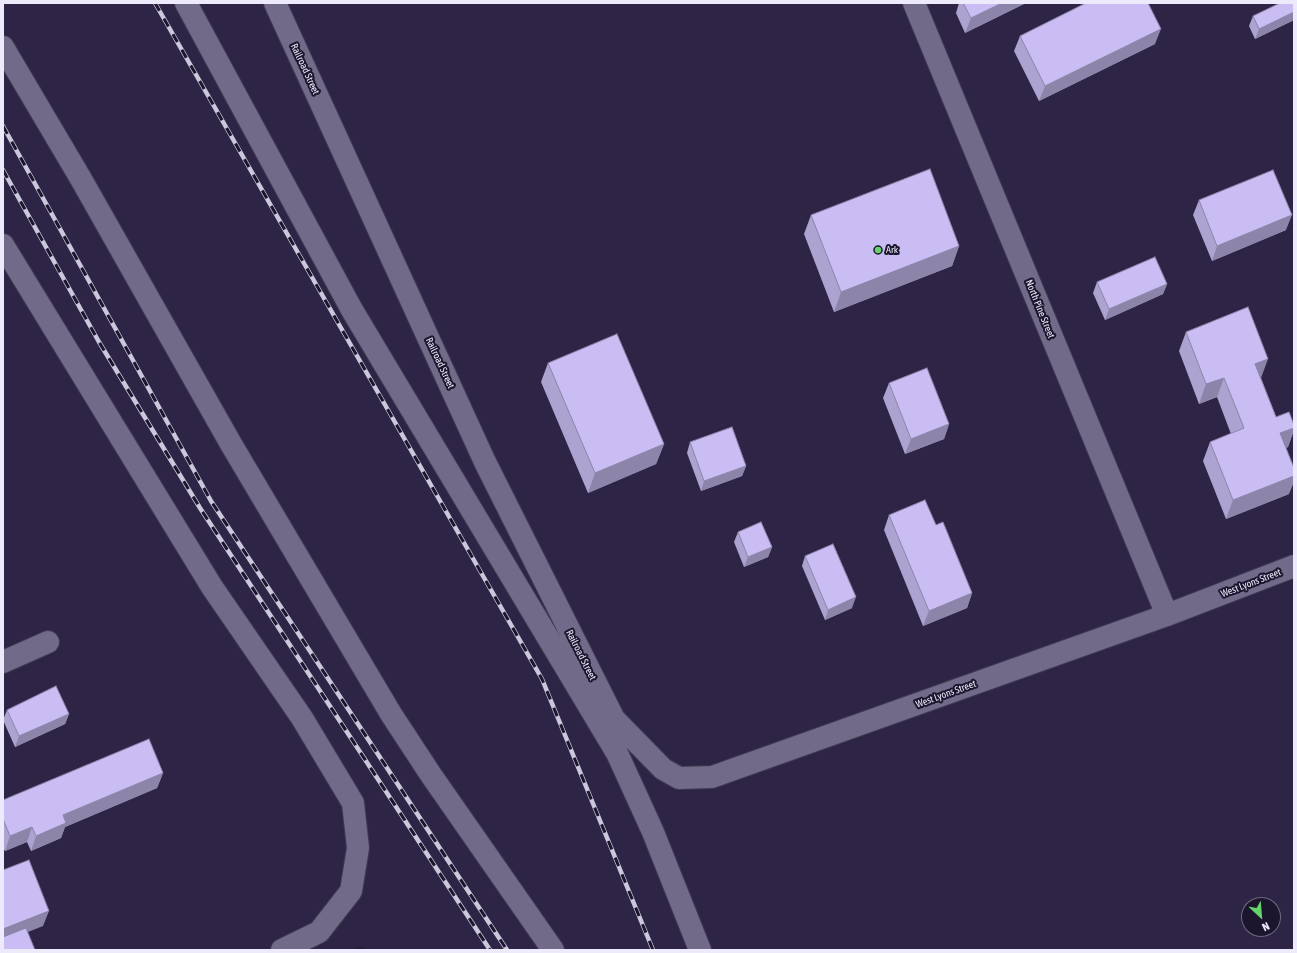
<!DOCTYPE html>
<html>
<head>
<meta charset="utf-8">
<style>
  body { margin:0 }
  #map { position:relative; width:1297px; height:953px; overflow:hidden; background:#251e39; font-family:"Asap Condensed",sans-serif }
  canvas { display:block }
  .frame { position:absolute; inset:0; border:4px solid #edeafc; pointer-events:none }
  .north { position:absolute; left:1241px; top:897px; width:40px; height:40px; box-sizing:border-box; background:#1c152e; border:1px solid #706a80; border-radius:50%; rotate:154deg; font-size:11px; font-weight:700; line-height:16px; text-align:center; color:#edeafc }
  .north::after { content:''; display:block; margin:auto; width:14px; height:18px; background:#62d469; clip-path:polygon(50% 0,100% 100%,50% 72%,0 100%) }
</style>
</head>
<body>
<div id="map">
<canvas width="1297" height="953"></canvas>
<div class="frame"></div>
<div class="north">N</div>
</div>
<script>
const c = document.querySelector('canvas').getContext('2d');
c.lineJoin = 'round';
function fillPath(path, color) {
  c.fillStyle = color;
  c.fill(path, 'evenodd');
}
function poly(rows) {
  const path = new Path2D();
  for (const r of rows) {
    path.moveTo(r[0], r[1]);
    for (let i = 2; i < r.length; i += 2) path.lineTo(r[i], r[i + 1]);
  }
  return path;
}
function strokePath(path, color, width, dash) {
  c.strokeStyle = color;
  c.lineWidth = width;
  c.lineCap = dash ? 'butt' : 'round';
  c.setLineDash(dash || []);
  c.stroke(path);
}
function write(font, color, halo, rows, align = 'center') {
  c.font = font + ' "Asap Condensed",sans-serif';
  c.lineWidth = 4;
  c.setLineDash([]);
  c.textBaseline = 'middle';
  c.strokeStyle = halo;
  c.fillStyle = color;
  for (const [text, x, y, turn = 0] of rows) {
    c.save();
    c.translate(x, y);
    c.rotate((+turn || 0) * Math.PI / 180);
    c.textAlign = isNaN(turn) ? turn : align;
    if (halo) c.strokeText(text, 0, 0);
    c.fillText(text, 0, 0);
    c.restore();
  }
}
const built = poly([
  [3,3,1294,3,1294,950,368,950,361,946,354,950,3,950],
  [1249,905,1273,905,1273,929,1249,929]
]);
const minor = poly([
  [186,3,352,310,617,753,653,832,700,950],
  [275,3,485,462,614,719,663,769,679,778,712,777,1167,615,1294,566],
  [914,3,1167,615],
  [3,47,81,179,231,444,391,714,431,775,553,950],
  [3,245,212,587,302,718,353,803,358,848,351,891,319,932,282,950],
  [3,662,48,642]
]);
const rail = poly([
  [155,3,542,679,653,950],
  [3,126,211,501,507,950],
  [3,170,99,342,200,508,490,950]
]);
const wall = poly([
  [959,3,1026,3,965,33,956,13],
  [1294,3,1294,20,1255,39,1249,26,1253,16],
  [1020,36,1155,44,1039,101,1014,51],
  [1199,200,1286,230,1212,261,1193,215],
  [811,215,959,246,952,266,834,312,804,234],
  [1097,282,1167,284,1163,294,1105,320,1093,293],
  [1186,332,1261,378,1276,417,1294,425,1294,430,1288,447,1286,448,1289,494,1226,519,1203,461,1210,442,1231,434,1217,397,1199,404,1179,351],
  [548,363,664,444,656,464,588,493,541,382],
  [889,383,949,424,944,439,905,454,883,398],
  [690,442,746,466,742,476,701,491,687,453],
  [889,515,936,525,972,593,967,608,923,626,884,530],
  [738,532,772,547,768,557,744,567,734,542],
  [805,556,852,608,825,620,802,566],
  [7,710,69,714,65,724,15,747,3,720],
  [163,773,157,788,65,827,61,838,31,851,27,842,5,851,3,848,3,800]
]);
const shadedWall = poly([
  [1002,3,1026,3,965,33,971,18],
  [1294,12,1294,20,1255,39,1259,29],
  [1161,29,1155,44,1039,101,1045,86],
  [1292,215,1286,230,1212,261,1217,246],
  [959,246,952,266,834,312,841,292],
  [1167,284,1163,294,1105,320,1109,309],
  [1268,359,1261,378,1248,384,1255,364],
  [1224,378,1217,397,1199,404,1206,384],
  [949,424,944,439,905,454,911,439],
  [1294,428,1294,430,1288,447,1273,453,1280,433],
  [664,444,656,464,588,493,595,473],
  [746,466,742,476,701,491,704,481],
  [1294,476,1294,482,1289,494,1226,519,1233,500],
  [772,547,768,557,744,567,748,557],
  [972,593,967,608,923,626,929,611],
  [856,597,852,608,825,620,828,610],
  [69,714,65,724,15,747,19,736],
  [163,773,157,788,65,827,61,838,31,851,36,836,63,815],
  [32,827,27,842,5,851,10,836],
  [49,911,43,926,3,942,3,929]
]);
const building = poly([
  [963,3,1002,3,971,18,963,3],
  [1086,3,1148,3,1161,29,1045,86,1020,36,1086,3],
  [1280,3,1294,3,1294,12,1259,29,1253,16,1280,3],
  [930,169,959,246,841,292,811,215,930,169],
  [1273,170,1292,215,1217,246,1199,200,1273,170],
  [1155,257,1167,284,1109,309,1097,282,1155,257],
  [1248,307,1268,359,1255,364,1276,417,1289,412,1294,425,1294,428,1280,433,1294,468,1294,476,1233,500,1210,442,1244,428,1224,378,1206,384,1186,332,1248,307],
  [617,334,664,444,595,473,548,363,617,334],
  [927,368,949,424,911,439,889,383,927,368],
  [732,427,746,466,704,481,690,442,732,427],
  [925,500,936,525,943,522,972,593,929,611,889,515,925,500],
  [761,522,772,547,748,557,738,532,761,522],
  [833,544,856,597,828,610,805,556,833,544],
  [56,686,69,714,19,736,7,710,56,686],
  [149,739,163,773,63,815,66,823,36,836,32,827,10,836,3,819,3,800,149,739],
  [29,860,49,911,3,929,3,870,29,860],
  [26,928,35,950,3,950,3,937,26,928]
]);
const markers = [
  [878,250,4,"#62d469"]
];
const streetNames = [
  ["Railroad Street",305,69,65],
  ["North Pine Street",1040,309,68],
  ["Railroad Street",440,363,65],
  ["West Lyons Street",1251,583,-21],
  ["Railroad Street",581,655,63],
  ["West Lyons Street",946,694,-20]
];
const poiNames = [
  ["Ark",886,250]
];
fillPath(built, '#2e2546');
strokePath(minor, '#403950', 24);
strokePath(minor, '#716a89', 22);
strokePath(rail, '#cbc8db', 4.5);
strokePath(rail, '#1c152e', 3, [9]);
fillPath(wall, '#ada3d1');
fillPath(shadedWall, '#8d84aa');
fillPath(building, '#c9bdf3');
strokePath(building, '#8d84aa', 1);
for (const [x, y, r, color] of markers) {
  const dot = new Path2D();
  dot.arc(x, y, r, 0, 2 * Math.PI);
  c.fillStyle = color;
  c.fill(dot);
  strokePath(dot, '#1c152e', 1.5);
}
write('10px', '#edeafc', '#1c152e', streetNames);
write('10px', '#edeafc', '#1c152e', poiNames, 'left');
</script>
</body>
</html>
